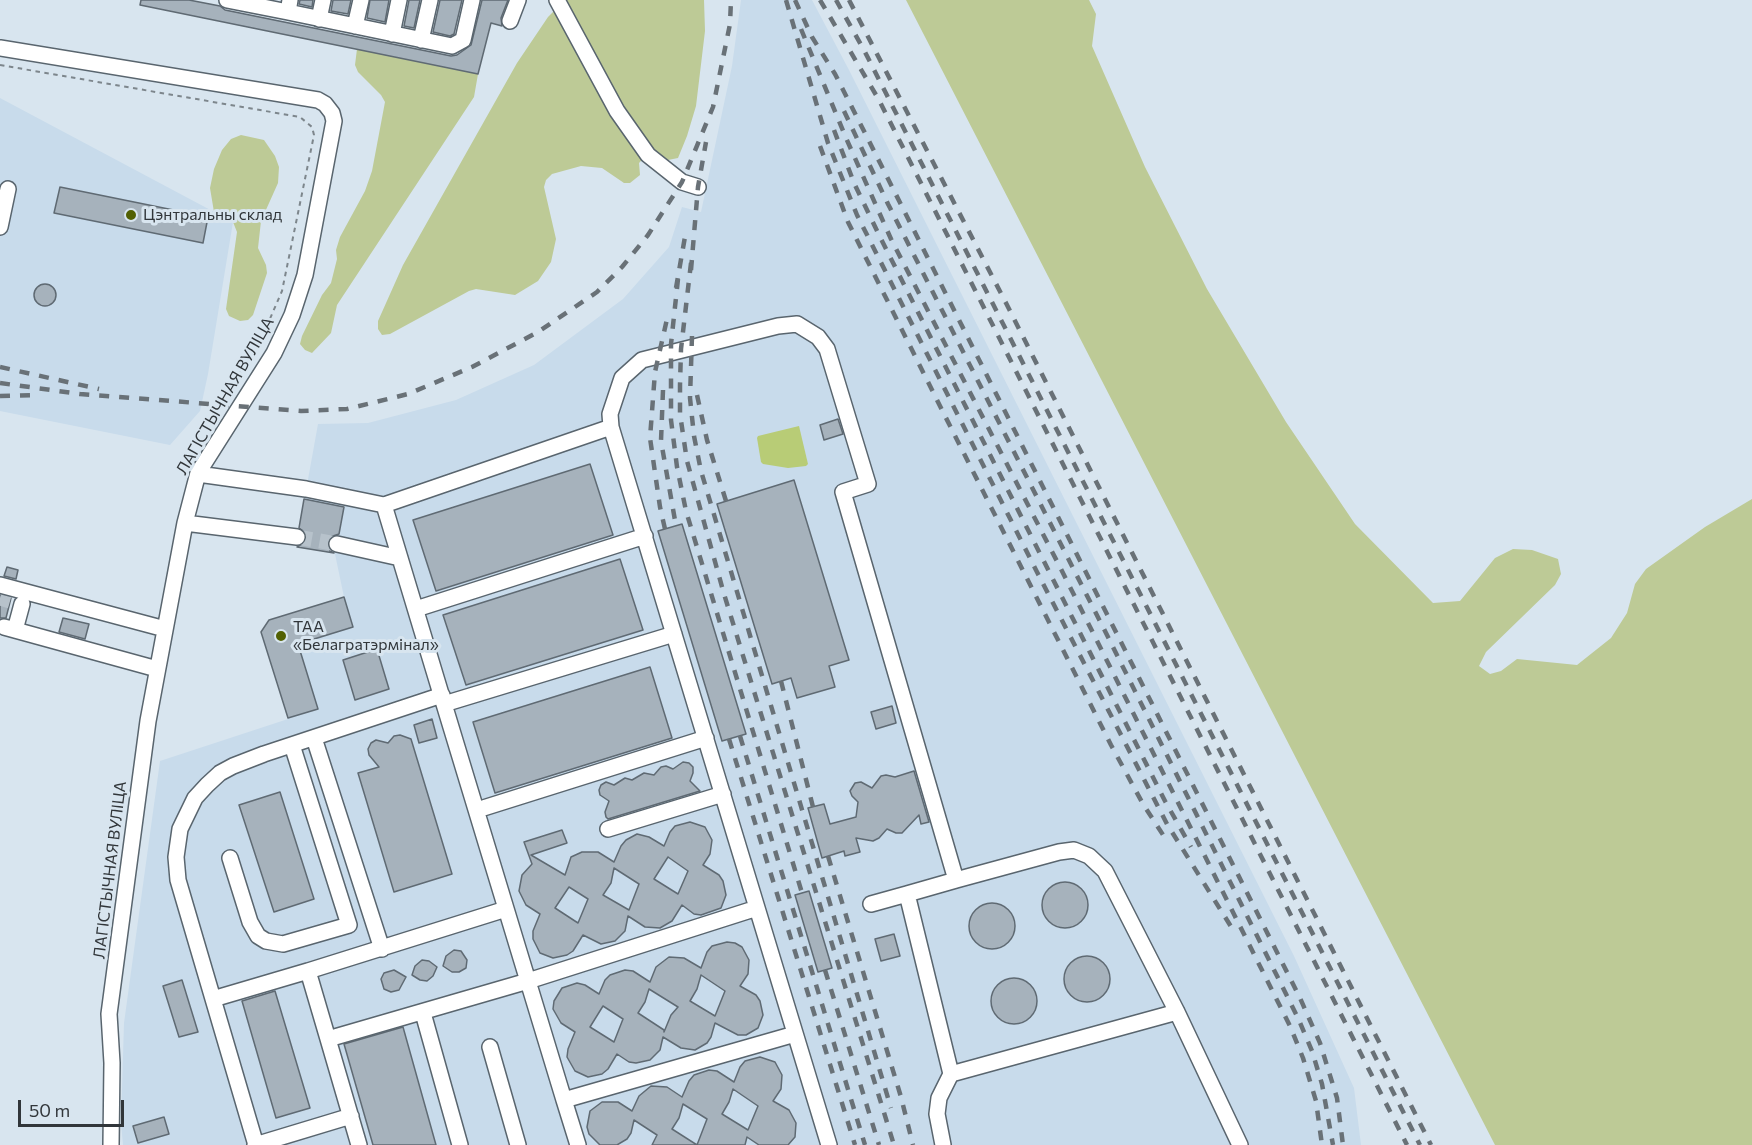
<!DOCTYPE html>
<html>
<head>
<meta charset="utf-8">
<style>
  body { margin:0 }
  #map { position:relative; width:1752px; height:1145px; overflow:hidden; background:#d8e5ef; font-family:Commissioner,sans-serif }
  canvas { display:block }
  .scale { position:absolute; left:18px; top:1100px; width:106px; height:27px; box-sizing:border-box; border:3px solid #31363a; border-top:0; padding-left:8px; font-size:18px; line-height:21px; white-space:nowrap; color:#31363a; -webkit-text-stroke:4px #d8e5ef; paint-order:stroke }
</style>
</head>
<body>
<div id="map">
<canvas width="1752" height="1145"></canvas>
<div class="scale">50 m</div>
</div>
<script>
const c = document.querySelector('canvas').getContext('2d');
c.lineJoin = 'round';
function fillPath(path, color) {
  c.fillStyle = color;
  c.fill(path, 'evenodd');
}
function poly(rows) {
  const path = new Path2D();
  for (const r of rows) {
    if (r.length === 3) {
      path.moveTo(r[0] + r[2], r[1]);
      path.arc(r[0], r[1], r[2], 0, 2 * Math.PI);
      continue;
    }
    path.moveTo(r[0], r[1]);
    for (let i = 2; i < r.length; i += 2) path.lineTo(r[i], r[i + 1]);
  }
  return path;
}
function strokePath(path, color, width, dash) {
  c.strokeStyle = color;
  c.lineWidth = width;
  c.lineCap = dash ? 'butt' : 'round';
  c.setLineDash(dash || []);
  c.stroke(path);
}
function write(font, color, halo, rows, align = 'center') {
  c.font = font + ' Commissioner,sans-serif';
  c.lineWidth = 6;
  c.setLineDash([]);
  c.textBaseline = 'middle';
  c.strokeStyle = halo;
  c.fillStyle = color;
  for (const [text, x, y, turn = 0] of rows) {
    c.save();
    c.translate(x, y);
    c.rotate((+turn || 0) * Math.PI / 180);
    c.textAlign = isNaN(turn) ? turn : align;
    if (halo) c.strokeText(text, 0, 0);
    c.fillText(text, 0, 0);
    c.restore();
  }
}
const built = poly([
  [741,0,812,0,849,70,1294,956,1354,1088,1361,1145,123,1145,121,1123,124,1023,160,761,288,719,261,632,269,620,344,597,335,554,296,546,318,424,368,423,456,400,534,365,623,299,669,247,682,207,701,212,732,66],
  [0,98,233,222,208,374,200,411,170,445,0,411]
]);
const green = poly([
  [565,0,704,0,705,31,696,106,687,136,678,158,668,160,656,151,651,150,639,163,640,175,630,183,624,183,602,168,581,166,552,174,546,180,544,187,556,239,551,262,538,281,515,295,476,289,469,291,390,334,382,335,378,329,378,321,403,265,517,63,548,17],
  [906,0,1089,0,1096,14,1092,46,1145,167,1207,289,1286,422,1355,524,1433,603,1460,601,1495,558,1513,549,1532,550,1558,559,1561,574,1555,585,1486,652,1479,666,1490,674,1501,671,1517,659,1577,665,1611,638,1627,613,1635,584,1646,569,1705,527,1752,499,1752,1145,1495,1145],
  [357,49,478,74,474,97,337,305,331,333,312,353,305,350,300,344,302,336,322,295,331,283,337,259,336,250,340,237,365,191,372,171,385,102,381,95,358,72,355,65],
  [241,135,264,140,275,156,279,167,278,183,261,221,258,248,266,265,267,273,253,315,248,320,240,321,229,316,226,309,237,232,233,222,214,212,210,188,214,169,222,150,231,139]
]);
const water = poly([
  [799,426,808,464,806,466,788,468,763,464,761,462,757,438,758,436]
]);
const building = poly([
  [141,0,189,0,220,6,225,10,451,56,457,55,471,45,482,0,508,0,501,18,502,26,491,23,478,74,140,5,141,0],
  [300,0,313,0,312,7,299,4,300,0],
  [333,0,351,0,348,14,331,11,333,0],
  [370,0,389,0,385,22,367,18,370,0],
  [409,0,420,0,414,28,404,26,409,0],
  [440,0,462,0,454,34,450,36,433,32,440,0],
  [60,187,208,217,203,243,54,213,60,187],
  [45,295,11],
  [838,419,843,434,824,440,820,425,838,419],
  [590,464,613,535,436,591,413,520,590,464],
  [794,480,849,660,829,666,835,687,797,698,791,678,772,684,717,504,794,480],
  [304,499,344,507,339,534,330,537,327,542,330,551,334,553,297,547,304,543,307,539,306,533,299,528,304,499],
  [682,524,746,734,722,741,658,531,682,524],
  [620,559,643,630,466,685,443,615,620,559],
  [7,567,18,570,16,579,4,576,7,567],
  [0,595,11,598,6,618,0,618,0,595],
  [344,597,353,627,298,644,318,709,288,718,261,632,269,620,344,597],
  [63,618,89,624,85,639,59,632,63,618],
  [377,649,389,689,355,700,343,660,377,649],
  [650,667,672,738,495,793,473,722,650,667],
  [892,706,896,723,876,729,871,712,892,706],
  [432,719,437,738,419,743,414,725,432,719],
  [400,735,411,739,452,874,394,892,358,773,379,767,369,755,368,749,371,743,376,740,388,743,394,736,400,735],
  [683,762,689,763,693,767,693,773,690,781,700,791,608,819,606,817,605,812,609,801,600,795,599,790,601,785,606,782,614,785,625,778,632,780,644,773,654,775,661,767,666,766,673,769,683,762],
  [914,771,929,822,921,824,919,815,902,833,896,833,887,829,879,838,873,841,856,838,860,852,845,856,844,851,822,858,808,808,824,804,830,824,856,817,858,802,852,796,850,791,855,783,861,782,872,788,881,776,886,775,895,777,914,771],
  [280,792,314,899,274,912,239,805,280,792],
  [690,822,705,827,712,840,710,854,703,865,719,875,723,881,726,895,721,908,701,915,694,914,682,905,672,921,660,928,645,927,628,916,625,931,615,941,601,944,583,935,573,951,567,955,553,958,540,953,533,939,533,931,540,914,526,905,519,891,522,875,532,864,524,842,562,830,567,843,531,855,565,875,571,857,582,852,598,852,614,862,621,846,626,840,637,834,649,837,664,846,670,832,675,826,690,822],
  [668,857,688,871,678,894,654,879,668,857],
  [614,868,639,884,629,910,603,895,611,883,614,868],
  [569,887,588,899,578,923,555,908,569,887],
  [1065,905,23],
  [809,891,832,968,818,972,795,895,809,891],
  [992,926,23],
  [894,934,900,956,881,961,875,939,894,934],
  [727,942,735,943,742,947,749,960,748,974,740,986,756,995,760,1001,763,1015,758,1028,746,1035,738,1035,715,1023,711,1037,707,1043,695,1050,681,1048,663,1037,660,1050,650,1060,636,1063,629,1062,617,1054,608,1069,602,1074,588,1077,575,1071,567,1057,568,1049,575,1032,561,1023,553,1009,554,1001,562,988,577,983,585,985,599,994,605,980,610,975,625,970,633,971,650,982,656,967,669,957,684,958,701,968,707,952,712,946,727,942],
  [701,975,725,991,715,1016,690,1001,697,989,701,975],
  [649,989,678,1007,671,1015,664,1032,664,1030,638,1013,645,1002,649,989],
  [603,1006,623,1019,614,1042,590,1027,603,1006],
  [454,950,461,951,467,960,466,968,459,972,452,972,443,966,446,956,454,950],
  [1087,979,23],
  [422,960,429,961,437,967,433,976,427,981,420,980,412,975,415,966,422,960],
  [394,970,406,977,399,990,391,992,384,989,381,979,384,973,394,970],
  [1014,1001,23],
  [182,980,198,1032,179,1037,163,986,182,980],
  [275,991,310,1108,276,1118,242,1001,275,991],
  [403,1027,436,1145,373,1145,344,1044,403,1027],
  [760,1057,775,1062,782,1075,781,1089,773,1101,789,1110,796,1123,795,1137,788,1145,759,1145,747,1137,745,1145,652,1145,657,1135,634,1120,631,1133,627,1139,617,1145,600,1145,589,1134,587,1127,590,1111,602,1102,618,1102,632,1111,639,1096,651,1086,667,1087,682,1097,689,1081,694,1075,709,1070,717,1071,734,1082,740,1067,745,1061,760,1057],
  [733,1089,758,1106,748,1130,722,1114,729,1102,733,1089],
  [683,1104,707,1119,697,1145,672,1129,679,1118,683,1104],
  [164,1117,169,1134,138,1143,133,1126,164,1117]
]);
const minorTunnel = poly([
  [297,537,337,544],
  [0,598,10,601]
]);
const path = poly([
  [0,65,300,117,312,127,314,135,282,291,269,321,214,419]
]);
const minor = poly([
  [227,0,288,12],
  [290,0,288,12,452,46,463,40,472,0],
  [557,0,617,111,648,155,682,182,698,187],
  [319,19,323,0],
  [510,21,518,0],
  [355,26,361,0],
  [392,34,399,0],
  [421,40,430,0],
  [0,48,318,100,325,104,332,113,334,121,305,275,292,315,274,353,198,473,185,523,148,721,109,1014,112,1063,111,1145],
  [0,227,8,189],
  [611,427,610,414,622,378,642,360,778,326,797,324,818,337,827,349,868,484,843,492,956,880,907,894,951,1074,939,1098,937,1114,943,1145],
  [198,474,306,489,384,505],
  [185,523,297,537],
  [337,544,400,558],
  [0,585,165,629],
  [416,609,645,536],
  [4,627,157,669],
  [15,630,22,604],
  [444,704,384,505,611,427,829,1145],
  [314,738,382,949],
  [477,810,706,738],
  [608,829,723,794],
  [230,858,250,922,258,936,266,941,283,944,349,925,292,745],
  [956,880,1059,852,1074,850,1089,856,1105,871,1177,1012,1240,1145],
  [871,904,907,894],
  [213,999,308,971],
  [423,1013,460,1145],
  [328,1039,308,971,506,909],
  [490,1047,518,1145],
  [951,1074,1177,1012],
  [564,1100,444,704,674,634],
  [255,1145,351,1116],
  [256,1145,178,880,176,857,180,829,195,798,207,785,220,773,233,766,264,754,442,695],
  [359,1145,328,1039,528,981,757,908],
  [578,1145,564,1100,795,1034]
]);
const rail = poly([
  [786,0,828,143,857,215,1037,572,1167,824,1235,933],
  [795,0,812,37,835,74,868,139,1300,998,1320,1043,1337,1098,1343,1145],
  [820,0,879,100,1407,1145],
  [836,0,865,52,1420,1145],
  [849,0,1006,303,1431,1145],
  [801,29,846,138,891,239,1062,571,1290,1026,1303,1058,1316,1101,1322,1145],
  [844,111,888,204,1106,633,1298,1018,1312,1051,1322,1084,1333,1145],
  [834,130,854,183,879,235,1165,801,1191,847],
  [820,146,848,222,941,408,1111,745,1143,804,1167,841],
  [691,263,681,349,680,385,680,414,687,461,724,594,894,1145],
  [691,270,698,187,706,142],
  [678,279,671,344,671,420,677,467,686,511,802,893],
  [676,288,686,231],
  [692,336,690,398,694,436,701,471,891,1108],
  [0,367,99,389],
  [0,383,80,394,301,411,347,409,408,394,472,367,538,332,597,292,622,267,648,235,682,182,713,107,730,24,731,0],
  [663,390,661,441,676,526],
  [697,395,707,440,726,501],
  [0,396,35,395],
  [665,529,660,507,650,438,655,372,667,319],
  [781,681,813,807],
  [740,736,865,1145],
  [729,739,855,1145],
  [828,856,901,1097,913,1145],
  [825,970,879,1145]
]);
const markers = [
  [131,215,6,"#526002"],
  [281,636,6,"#526002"]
];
const poiNames = [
  ["Цэнтральны склад",143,215],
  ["ТАА",293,627],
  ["«Белагратэрмінал»",293,645]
];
const streetNames = [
  ["ЛАГІСТЫЧНАЯ ВУЛІЦА",225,396,-60],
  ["ЛАГІСТЫЧНАЯ ВУЛІЦА",110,870,-83]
];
fillPath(built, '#c8dbeb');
fillPath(green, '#bdca96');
fillPath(water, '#b8cc76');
fillPath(building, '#a6b2bc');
strokePath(building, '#5f6a73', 1.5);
strokePath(minorTunnel, '#b7c2cb', 15, [15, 8]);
strokePath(minor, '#59656e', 18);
strokePath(path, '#7d868c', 2, [4.5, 4.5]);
strokePath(minor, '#fff', 15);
strokePath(rail, '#697177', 4.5, [10, 10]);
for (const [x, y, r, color] of markers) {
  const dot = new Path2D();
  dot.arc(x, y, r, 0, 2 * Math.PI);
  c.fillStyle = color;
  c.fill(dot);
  strokePath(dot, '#d8e5ef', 2);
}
write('16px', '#31363a', '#d8e5ef', poiNames, 'left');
write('16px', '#31363a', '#d8e5ef', streetNames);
</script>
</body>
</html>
